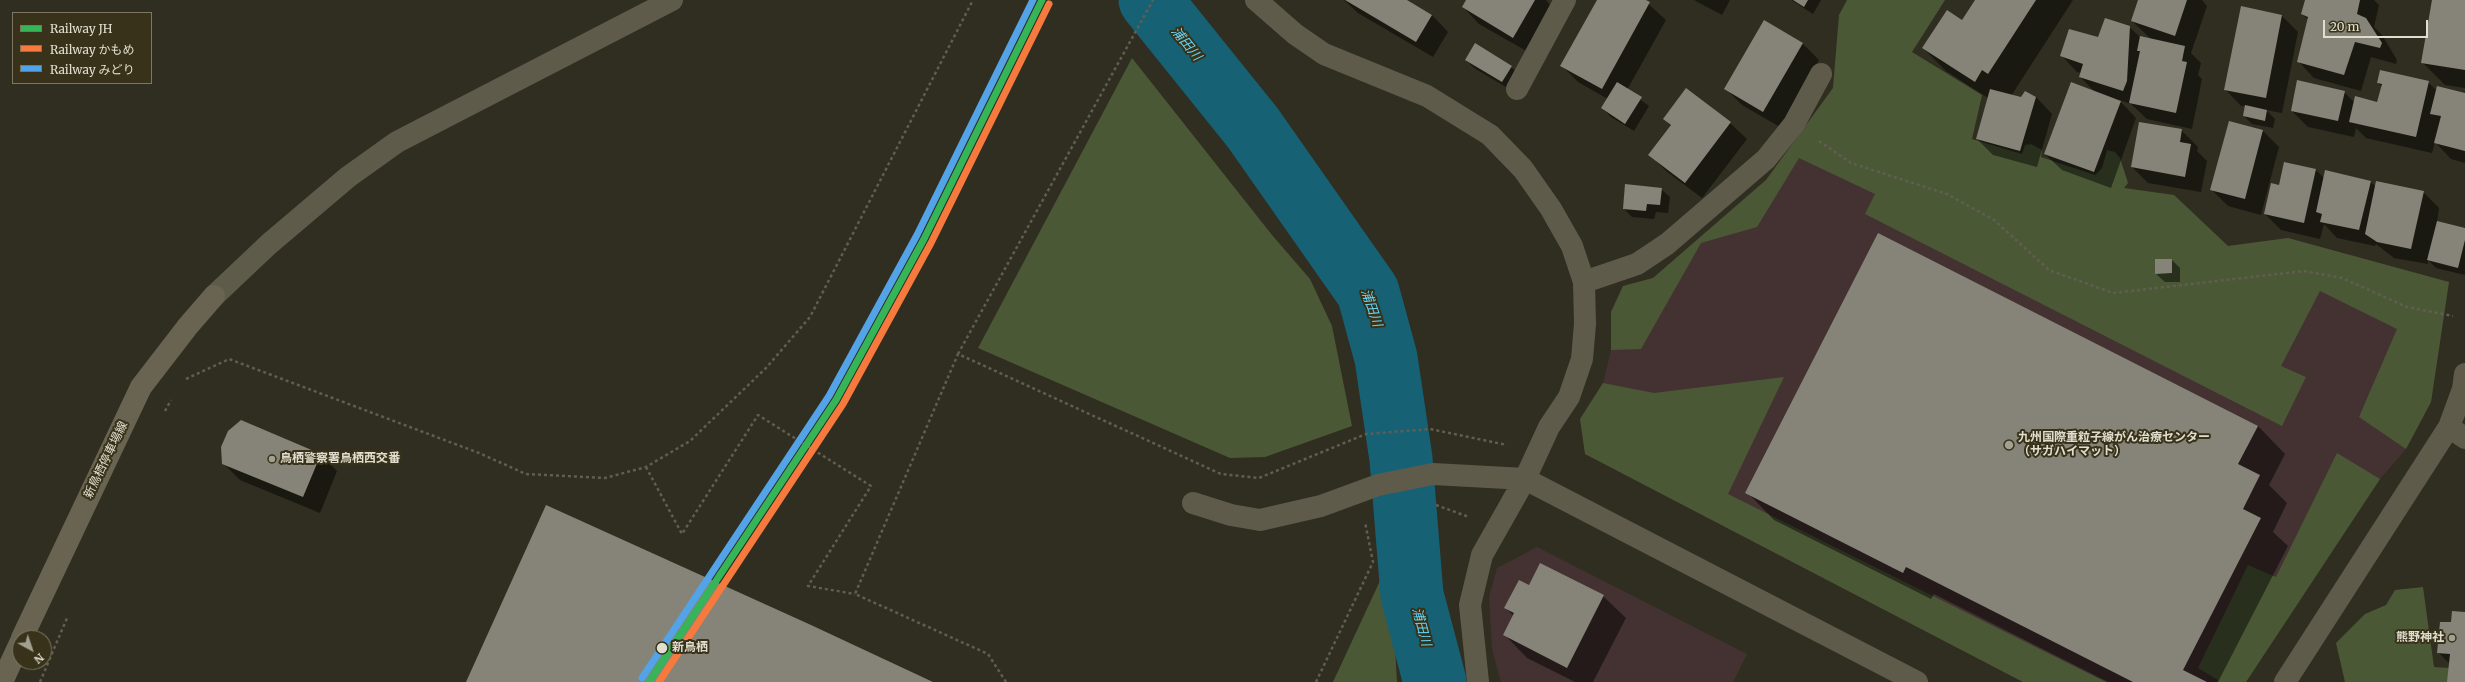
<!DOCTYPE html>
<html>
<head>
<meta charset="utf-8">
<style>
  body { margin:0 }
  #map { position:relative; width:2465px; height:682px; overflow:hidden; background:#302e20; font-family:Merriweather,"Noto Sans JP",serif }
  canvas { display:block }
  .legend { position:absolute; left:12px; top:12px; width:140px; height:72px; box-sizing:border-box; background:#373219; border:1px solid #7b7762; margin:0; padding:5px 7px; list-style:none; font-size:12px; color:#e1decf }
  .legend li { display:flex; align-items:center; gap:8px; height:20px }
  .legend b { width:20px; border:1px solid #7b7762 }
  .north { position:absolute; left:12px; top:630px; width:40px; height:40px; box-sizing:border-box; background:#373219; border:1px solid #7b7762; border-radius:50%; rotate:140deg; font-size:11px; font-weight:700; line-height:16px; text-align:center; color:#e1decf }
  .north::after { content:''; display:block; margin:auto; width:14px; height:18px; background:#a3a092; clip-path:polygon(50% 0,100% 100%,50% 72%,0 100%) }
  .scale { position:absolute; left:2323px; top:20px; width:105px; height:18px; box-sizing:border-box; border:2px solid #e1decf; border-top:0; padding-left:5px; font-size:12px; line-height:14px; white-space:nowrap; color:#e1decf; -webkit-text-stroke:3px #373219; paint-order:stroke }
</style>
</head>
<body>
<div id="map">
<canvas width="2465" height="682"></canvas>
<ul class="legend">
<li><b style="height:5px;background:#36b558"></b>Railway JH</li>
<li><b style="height:5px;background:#f6793e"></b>Railway かもめ</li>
<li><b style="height:5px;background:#53a3e8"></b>Railway みどり</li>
</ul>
<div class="north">N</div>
<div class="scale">20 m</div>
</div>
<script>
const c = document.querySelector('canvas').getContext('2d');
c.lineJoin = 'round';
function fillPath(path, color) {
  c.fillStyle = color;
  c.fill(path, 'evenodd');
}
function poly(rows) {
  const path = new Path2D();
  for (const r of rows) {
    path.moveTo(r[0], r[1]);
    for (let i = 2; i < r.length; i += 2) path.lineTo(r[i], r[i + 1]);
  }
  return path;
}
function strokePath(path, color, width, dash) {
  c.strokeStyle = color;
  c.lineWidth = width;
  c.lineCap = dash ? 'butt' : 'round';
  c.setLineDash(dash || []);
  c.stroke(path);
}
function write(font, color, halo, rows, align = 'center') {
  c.font = font + ' Merriweather,"Noto Sans JP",serif';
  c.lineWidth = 4;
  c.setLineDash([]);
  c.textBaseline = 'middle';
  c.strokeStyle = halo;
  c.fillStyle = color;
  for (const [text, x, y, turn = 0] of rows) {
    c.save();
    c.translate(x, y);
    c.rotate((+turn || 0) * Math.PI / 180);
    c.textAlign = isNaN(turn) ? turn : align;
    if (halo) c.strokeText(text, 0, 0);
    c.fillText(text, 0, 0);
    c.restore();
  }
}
const commercial = poly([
  [1836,53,1987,180,2174,195,2228,246,2288,238,2449,282,2431,402,2406,449,2380,479,2246,682,2023,682,1585,454,1580,419,1603,383,1611,350,1611,312,1623,286,1653,278,1766,180,1833,88],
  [1537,547,1747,654,1733,682,1501,682,1492,649,1489,597,1497,568]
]);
const green = poly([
  [1847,0,1945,0,1912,52,1982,95,1972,139,2022,154,2025,145,2031,144,2042,150,2041,157,2095,175,2102,168,2107,150,2115,152,2120,158,2128,183,2124,188,2174,195,2228,246,2288,238,2449,282,2431,402,2406,449,2359,417,2397,329,2320,291,2281,366,2306,377,2282,426,1865,214,1875,194,1799,158,1757,227,1701,243,1641,349,1611,350,1611,312,1623,286,1653,278,1766,180,1833,88,1839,15],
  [1132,58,1272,235,1310,279,1332,326,1352,426,1265,457,1230,458,978,348],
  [1784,377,1728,494,2106,682,2023,682,1585,454,1580,419,1603,383,1654,393],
  [2337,453,2380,479,2246,682,2217,682,2218,680,2198,668,2248,565,2276,577],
  [1385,570,1392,596,1397,682,1333,682],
  [2423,587,2434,667,2465,669,2465,682,2345,682,2336,643,2365,614,2386,605,2395,590]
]);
const shadow = poly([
  [1344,0,1405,0,1432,15,1448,32,1433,57,1358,13],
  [1467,0,1546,0,1555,11,1530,53,1479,24,1463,7],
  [1598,0,1644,0,1666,20,1627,90,1649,106,1634,131,1611,117,1602,108,1608,99,1578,82,1562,66],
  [1694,0,1730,0,1722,15],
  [1791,0,1821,0,1813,14],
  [1976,0,2073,0,2011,96,2022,98,2036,97,2052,114,2037,167,1993,155,1977,139,1988,98,1946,71,1923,48,1962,22],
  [2139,0,2202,0,2207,6,2191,53,2201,63,2198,75,2202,79,2192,129,2147,119,2131,104,2119,100,2136,118,2111,188,2062,170,2045,154,2096,93,2080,77,2082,73,2077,72,2061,55,2129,27,2140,37,2151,39,2132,21],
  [2306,0,2374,0,2379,5,2374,27,2382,35,2397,60,2396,64,2371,57,2361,91,2314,78,2298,61,2309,20,2302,14],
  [2433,0,2465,0,2465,88,2445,85,2422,62],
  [2242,8,2282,16,2298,32,2282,113,2266,110,2275,119,2273,128,2252,124,2244,116,2246,106,2241,106,2225,89],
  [1802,43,1819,60,1780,127,1742,105,1726,89],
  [1466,60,1511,67,1520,75,1511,90,1474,68],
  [2428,82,2437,91,2465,94,2465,163,2451,159,2435,142,2432,153,2366,138,2356,128,2354,137,2308,127,2292,111,2344,92,2354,102,2378,103,2382,87,2378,83],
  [1664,119,1730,123,1747,139,1702,198,1666,171,1650,155,1671,126],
  [2181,130,2198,147,2197,151,2207,161,2201,192,2148,183,2132,167],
  [2263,131,2279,147,2261,215,2228,206,2212,190],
  [2316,170,2324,178,2371,182,2376,187,2423,192,2439,208,2437,222,2465,229,2465,275,2436,268,2428,260,2428,264,2394,258,2376,244,2375,246,2337,238,2324,224,2320,239,2281,230,2265,214,2280,186],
  [1626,186,1661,189,1670,197,1668,213,1656,212,1654,219,1632,217,1624,209],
  [2172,260,2180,268,2180,282,2165,282,2156,274],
  [2258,426,2285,454,2269,485,2287,503,2273,532,2288,546,2218,682,2108,682,1934,594,1931,599,1774,520,1747,492],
  [320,454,337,471,320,513,240,480,223,463],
  [1529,586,1603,596,1626,618,1593,682,1575,682,1527,658,1505,635,1514,616,1505,608],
  [2465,613,2465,682,2448,682,2450,664,2438,652,2452,623]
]);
const river = poly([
  [1150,0,1253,128,1368,292,1386,358,1401,459,1412,595,1435,682]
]);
const building = poly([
  [1345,0,1407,0,1432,15,1416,42],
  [1466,0,1535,0,1513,38,1462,7],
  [1597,0,1646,0,1650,2,1602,89,1560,66],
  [1793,0,1808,0,1804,7],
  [1975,0,2036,0,1988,74,1982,70,1975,82,1922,48,1947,10,1962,20],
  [2138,0,2187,0,2175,36,2131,21],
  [2305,0,2360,0,2357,14,2366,18,2382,43,2380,48,2355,42,2344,75,2297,62,2308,17,2301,14],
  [2432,0,2465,0,2465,70,2421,63],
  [2241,6,2282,15,2266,98,2224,90],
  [2105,18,2130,26,2127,81,2123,91,2079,77,2083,64,2060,56,2069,29,2098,37],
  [1764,20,1803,43,1763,112,1724,89],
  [2140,36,2185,46,2182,61,2187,62,2176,113,2129,103,2140,51,2137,51],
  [1475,43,1512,66,1502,82,1465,60],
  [2380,70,2429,81,2416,137,2349,122,2355,96,2377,102,2382,84,2377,83],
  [2297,80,2345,91,2338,121,2291,111],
  [1617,82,1642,97,1625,124,1601,108],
  [2071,82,2121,101,2094,172,2044,154],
  [2437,86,2465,93,2465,151,2434,143,2441,116,2430,114],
  [1686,88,1731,122,1685,183,1648,155,1671,125,1663,119],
  [1990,89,2021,97,2025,91,2036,97,2020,151,1976,139],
  [2245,105,2267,110,2265,121,2243,116],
  [2229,121,2263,130,2245,199,2210,190],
  [2139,122,2182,129,2180,142,2191,144,2185,177,2131,167],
  [2284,162,2316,169,2304,223,2264,214,2271,183,2279,185],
  [2325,170,2371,181,2359,230,2320,222,2322,214,2316,212],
  [2376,181,2424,191,2411,249,2377,242,2365,234],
  [1625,184,1662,188,1660,205,1647,204,1646,211,1623,209],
  [2437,221,2465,228,2465,240,2458,268,2427,260],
  [1878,233,2258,426,2238,464,2260,475,2243,509,2261,518,2183,670,2207,682,2133,682,1906,567,1903,573,1745,493],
  [2155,259,2172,259,2172,273,2155,274],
  [241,420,321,454,303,497,222,464,221,447,228,431],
  [546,505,811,625,933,682,466,682],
  [1540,563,1604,595,1567,668,1503,635,1514,613,1504,608,1519,580,1529,585],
  [2452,611,2465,612,2465,682,2447,682,2450,654,2437,653,2440,622,2451,622]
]);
const path = poly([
  [1819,141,1851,163,1947,194,1994,220,2049,270,2113,293,2304,271,2342,278,2407,307,2453,316],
  [958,354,1153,0],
  [186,379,229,359,479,453,526,474,605,478,646,467,690,441,766,368,810,317,973,0],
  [165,411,171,400],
  [646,467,682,534,758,415,871,486,808,586,855,594],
  [1436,505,1469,517],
  [40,682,67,618],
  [1006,682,988,654,855,594,958,354,1221,474,1259,478,1366,434,1430,429,1507,445],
  [1316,682,1373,562,1365,522]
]);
const minor = poly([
  [1256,0,1295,34,1324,54,1427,96,1490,135,1523,169,1551,209,1572,246,1584,282,1585,324,1582,359,1569,397,1549,427,1525,479,1482,555,1470,605,1478,682],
  [1517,89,1565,0],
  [1584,282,1637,264,1667,244,1766,159,1794,124,1821,74],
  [2449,427,2465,438],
  [1193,503,1231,515,1260,520,1321,506,1378,485,1433,474,1525,479],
  [2285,682,2449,427,2463,389,2465,374]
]);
const tertiary = poly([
  [214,296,269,244,348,177,397,142,672,0],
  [1525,479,1917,682]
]);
const secondary = poly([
  [22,638,141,387,188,326,214,296],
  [2,682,20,643]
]);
const rail1 = poly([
  [649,682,836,400,924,239,1042,0]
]);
const rail2 = poly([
  [659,682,843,404,931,243,1049,4]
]);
const rail3 = poly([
  [642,678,829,396,917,235,1033,0]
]);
const markers = [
  [2009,445,5,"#a3a092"],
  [272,459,4,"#a3a092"],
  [2452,638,4,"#a3a092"],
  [662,648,6,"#e1decf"]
];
const poiNames = [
  ["九州国際重粒子線がん治療センター",2018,438],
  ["（サガハイマット）",2018,452],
  ["鳥栖警察署鳥栖西交番",280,459],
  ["熊野神社",2444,638,"right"]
];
const streetNames = [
  ["新鳥栖停車場線",106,460,-64]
];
const stopNames = [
  ["新鳥栖",672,648]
];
const waterNames = [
  ["浦田川",1186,44,51],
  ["浦田川",1371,308,71],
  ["浦田川",1421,627,75]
];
fillPath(commercial, '#443232');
fillPath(green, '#4b5836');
fillPath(shadow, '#0007');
strokePath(river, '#176175', 63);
fillPath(building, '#868478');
strokePath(path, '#615e51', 2.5, [3, 3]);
strokePath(minor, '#5f5b4b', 22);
strokePath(tertiary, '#5f5b4b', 22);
strokePath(secondary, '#686451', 22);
strokePath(rail1, '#36b558', 7);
strokePath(rail2, '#f6793e', 7);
strokePath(rail3, '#53a3e8', 7);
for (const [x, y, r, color] of markers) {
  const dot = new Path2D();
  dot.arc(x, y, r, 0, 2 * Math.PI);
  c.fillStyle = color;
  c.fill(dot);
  strokePath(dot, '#373219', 1.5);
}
write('bold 12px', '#e1decf', '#373219', poiNames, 'left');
write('12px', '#e1decf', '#373219', streetNames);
write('bold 12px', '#e1decf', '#373219', stopNames, 'left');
write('italic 13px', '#65d3f5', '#373219', waterNames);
</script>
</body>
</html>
